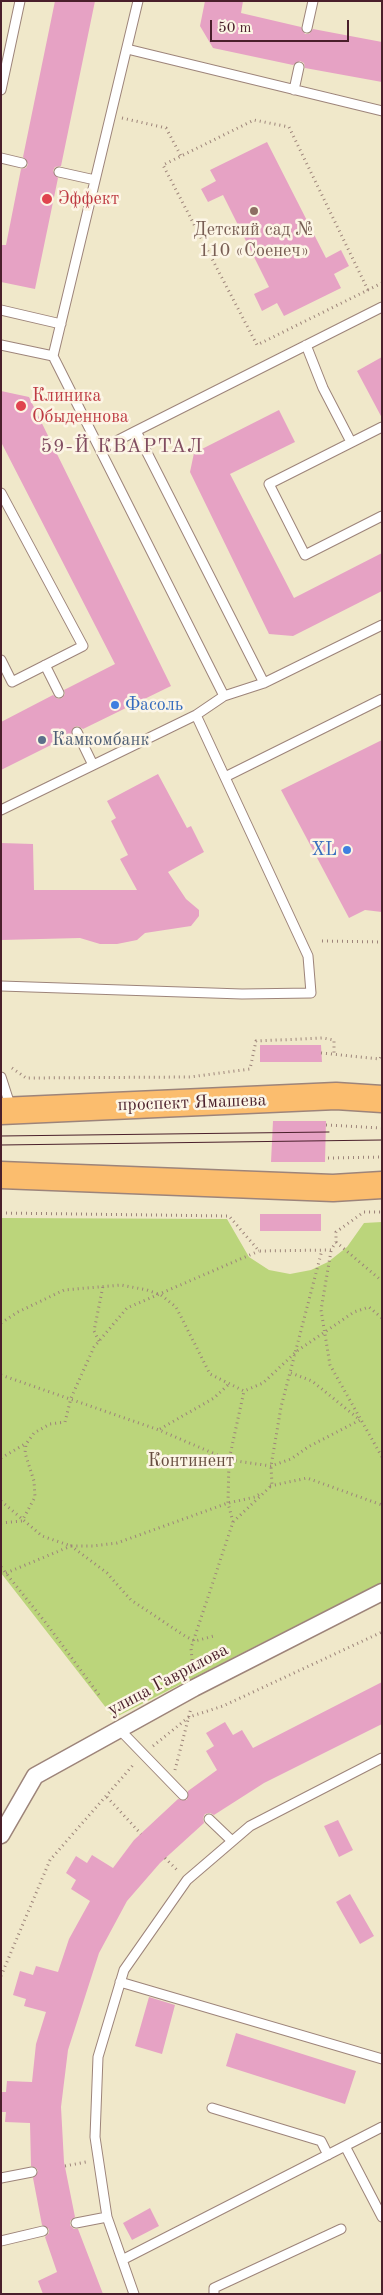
<!DOCTYPE html>
<html>
<head>
<meta charset="utf-8">
<style>
  body { margin:0 }
  #map { position:relative; width:383px; height:2295px; overflow:hidden; background:#f0e8ca; font-family:"Old Standard TT",serif }
  canvas { display:block }
  .frame { position:absolute; inset:0; border:2px solid #4a1f2b; pointer-events:none }
  .scale { position:absolute; left:210px; top:20px; width:139px; height:22px; box-sizing:border-box; border:2px solid #4a1f2b; border-top:0; padding-left:6px; font-size:15px; line-height:18px; white-space:nowrap; color:#4a1f2b; -webkit-text-stroke:4px #fcf5e5; paint-order:stroke }
</style>
</head>
<body>
<div id="map">
<canvas width="383" height="2295"></canvas>
<div class="frame"></div>
<div class="scale">50 m</div>
</div>
<script>
const c = document.querySelector('canvas').getContext('2d');
c.lineJoin = 'round';
function fillPath(path, color) {
  c.fillStyle = color;
  c.fill(path, 'evenodd');
}
function poly(rows) {
  const path = new Path2D();
  for (const r of rows) {
    path.moveTo(r[0], r[1]);
    for (let i = 2; i < r.length; i += 2) path.lineTo(r[i], r[i + 1]);
  }
  return path;
}
function strokePath(path, color, width, dash) {
  c.strokeStyle = color;
  c.lineWidth = width;
  c.lineCap = dash ? 'butt' : 'round';
  c.setLineDash(dash || []);
  c.stroke(path);
}
function write(font, color, halo, rows, align = 'center') {
  c.font = font + ' "Old Standard TT",serif';
  c.lineWidth = 5;
  c.setLineDash([]);
  c.textBaseline = 'middle';
  c.strokeStyle = halo;
  c.fillStyle = color;
  for (const [text, x, y, turn = 0] of rows) {
    c.save();
    c.translate(x, y);
    c.rotate((+turn || 0) * Math.PI / 180);
    c.textAlign = isNaN(turn) ? turn : align;
    if (halo) c.strokeText(text, 0, 0);
    c.fillText(text, 0, 0);
    c.restore();
  }
}
const green = poly([
  [1,1218,227,1219,249,1257,269,1270,290,1274,311,1270,328,1262,347,1247,364,1223,382,1222,382,1582,114,1718,1,1573]
]);
const building = poly([
  [55,1,95,1,61,166,55,167,53,171,58,178,35,289,1,282,1,245,6,245,21,169,26,168,28,164,23,157],
  [205,1,243,1,241,13,301,27,305,34,309,34,313,29,382,42,382,82,305,68,304,63,300,61,293,65,213,48,200,26],
  [267,142,326,258,341,250,349,266,334,274,341,288,284,316,277,303,262,311,254,294,269,287,223,195,208,202,201,189,216,181,210,170],
  [382,357,382,418,357,371],
  [1,391,29,397,171,686,83,729,78,726,74,727,71,735,1,770,1,722,53,695,58,699,62,698,65,694,64,690,115,664,1,442],
  [279,410,295,442,230,474,294,598,382,553,382,591,293,636,269,634,190,472,194,453],
  [382,740,382,912,365,910,349,918,281,790],
  [158,774,187,828,191,826,204,852,168,872,186,899,199,910,199,916,191,926,145,933,137,940,117,944,100,944,80,938,1,940,1,843,33,844,34,890,137,890,120,859,128,855,111,821,116,818,107,801],
  [260,1045,321,1045,322,1062,260,1062],
  [273,1121,326,1121,325,1162,271,1162],
  [260,1214,321,1214,321,1231,260,1231],
  [382,1682,382,1724,264,1783,214,1815,210,1813,205,1814,203,1818,204,1823,160,1863,127,1901,99,1953,68,2050,61,2107,64,2162,75,2217,70,2221,70,2225,74,2229,78,2229,103,2294,43,2294,38,2281,57,2272,45,2237,49,2233,49,2229,42,2225,33,2178,38,2171,36,2168,31,2166,30,2123,5,2122,6,2112,1,2112,1,2092,6,2092,7,2081,32,2082,36,2044,46,2012,24,2006,26,1999,13,1995,20,1971,33,1975,36,1966,58,1972,69,1939,90,1901,71,1889,76,1880,66,1873,76,1856,87,1863,92,1855,113,1868,134,1840,178,1799,187,1800,188,1791,217,1770,206,1751,214,1746,206,1733,225,1722,233,1735,242,1730,253,1748],
  [338,1820,353,1850,339,1857,324,1826],
  [350,1894,374,1936,360,1944,336,1902],
  [149,1997,175,2005,162,2054,135,2046],
  [236,2033,356,2071,345,2104,226,2066],
  [150,2208,159,2226,132,2240,123,2223]
]);
const path = poly([
  [122,118,166,128,181,156],
  [368,290,289,127,254,120,163,165,257,345,382,283],
  [322,941,382,942],
  [321,1053,380,1059,382,1054],
  [12,1068,26,1078,190,1077,250,1069,256,1041,323,1038,334,1040,334,1055],
  [326,1125,382,1128],
  [328,1158,382,1157],
  [1,1213,229,1216,259,1251,331,1250,336,1242,336,1232,364,1212,382,1212],
  [336,1242,382,1281],
  [331,1251,321,1310,330,1365,382,1457],
  [1,1323,18,1312,64,1290,121,1285,147,1290,161,1295,176,1307,210,1374,244,1391,263,1383,297,1351,354,1312,369,1307,382,1318],
  [99,1341,94,1331,103,1286],
  [1,1375,159,1430,229,1460,271,1466,291,1459,308,1447,360,1420,312,1381,291,1373],
  [160,1429,214,1398,229,1384],
  [1,1458,25,1444],
  [270,1486,307,1478,382,1505],
  [1,1501,42,1536,71,1546,93,1546,117,1543,228,1503,255,1497,261,1493],
  [233,1522,228,1503,229,1460,244,1391],
  [1,1523,22,1521,35,1497,34,1481,25,1453,26,1444,34,1433,50,1424,65,1422,71,1398,94,1347,127,1308,259,1251],
  [1,1567,46,1623,99,1695],
  [6,1573,71,1546,107,1573,131,1600,185,1636,195,1641,214,1636],
  [193,1670,191,1648,233,1522,272,1485,271,1466,281,1407,322,1250],
  [153,1746,189,1717,223,1706,382,1632],
  [175,1770,191,1708],
  [107,1797,141,1834],
  [165,1858,179,1872],
  [1,1976,50,1860,134,1764],
  [65,2166,86,2162]
]);
const lane = poly([
  [138,1,53,356,224,696],
  [307,28,313,1],
  [127,49,382,111],
  [1,90,20,1],
  [294,90,299,67],
  [1,158,22,163],
  [59,172,95,180],
  [1,310,61,324],
  [1,345,53,356],
  [306,345,323,388,351,442],
  [382,427,269,484,305,555,382,516],
  [101,449,136,431],
  [1,493,83,646,12,682,1,660],
  [45,665,59,693],
  [264,683,136,431,382,307],
  [77,732,93,765],
  [225,777,382,699],
  [1,810,196,715],
  [1,986,242,994,311,993,308,956,196,715,224,696,264,683,382,625],
  [1,1077,11,1108],
  [119,1729,183,1795],
  [209,1819,232,1841],
  [120,1982,382,2059],
  [212,2108,321,2141,328,2155],
  [345,2146,382,2127],
  [1,2178,32,2172],
  [76,2223,107,2217],
  [1,2241,43,2231],
  [122,2260,345,2146,382,2217],
  [134,2294,107,2217,95,2137,98,2057,124,1970,187,1880,250,1826,382,1758],
  [214,2294,214,2288,341,2229]
]);
const street = poly([
  [1,1835,35,1776,194,1688,382,1592]
]);
const primary = poly([
  [1,1111,336,1096,382,1099],
  [1,1175,333,1188,382,1185]
]);
const tram = poly([
  [1,1136,329,1132],
  [1,1145,382,1140]
]);
const markers = [
  [47,199,6,"#e0444e"],
  [254,211,5,"#8d6e63"],
  [21,406,6,"#e0444e"],
  [115,705,5,"#3f7fe0"],
  [42,740,5,"#5c6f8a"],
  [347,850,5,"#3f7fe0"]
];
const healthNames = [
  ["Эффект",58,199],
  ["Клиника",32,396],
  ["Обыденнова",32,417]
];
const educationNames = [
  ["Детский сад №",254,230],
  ["110 «Соенеч»",254,251]
];
const shopNames = [
  ["Фасоль",125,705],
  ["XL",337,850,"right"]
];
const serviceNames = [
  ["Камкомбанк",52,740]
];
const streetNames = [
  ["проспект Ямашева",192,1103,-2],
  ["улица Гаврилова",168,1680,-28]
];
const parkNames = [
  ["Континент",191,1461]
];
const quarterNames = [
  ["59-Й КВАРТАЛ",122,447]
];
fillPath(green, '#bbd57b');
fillPath(building, '#e6a2c4');
strokePath(lane, '#9d847a', 11);
strokePath(street, '#9d847a', 19);
strokePath(primary, '#9d847a', 29);
strokePath(path, '#9d847a', 3, [1, 4]);
strokePath(lane, '#fff', 9);
strokePath(street, '#fff', 16);
strokePath(primary, '#fbbd6e', 26);
strokePath(tram, '#4a1f2b', 1);
for (const [x, y, r, color] of markers) {
  const dot = new Path2D();
  dot.arc(x, y, r, 0, 2 * Math.PI);
  c.fillStyle = color;
  c.fill(dot);
  strokePath(dot, '#fcf5e5', 2);
}
write('18px', '#be3a42', '#fcf5e5', healthNames, 'left');
write('18px', '#785e54', '#fcf5e5', educationNames);
write('18px', '#366cbe', '#fcf5e5', shopNames, 'left');
write('18px', '#4e5e75', '#fcf5e5', serviceNames, 'left');
write('18px', '#4a1f2b', '#fcf5e5', streetNames);
write('18px', '#664c3f', '#fcf5e5', parkNames);
c.letterSpacing = '1px';
write('20px', '#814d61', '#fcf5e5', quarterNames);
c.letterSpacing = '0px';
</script>
</body>
</html>
